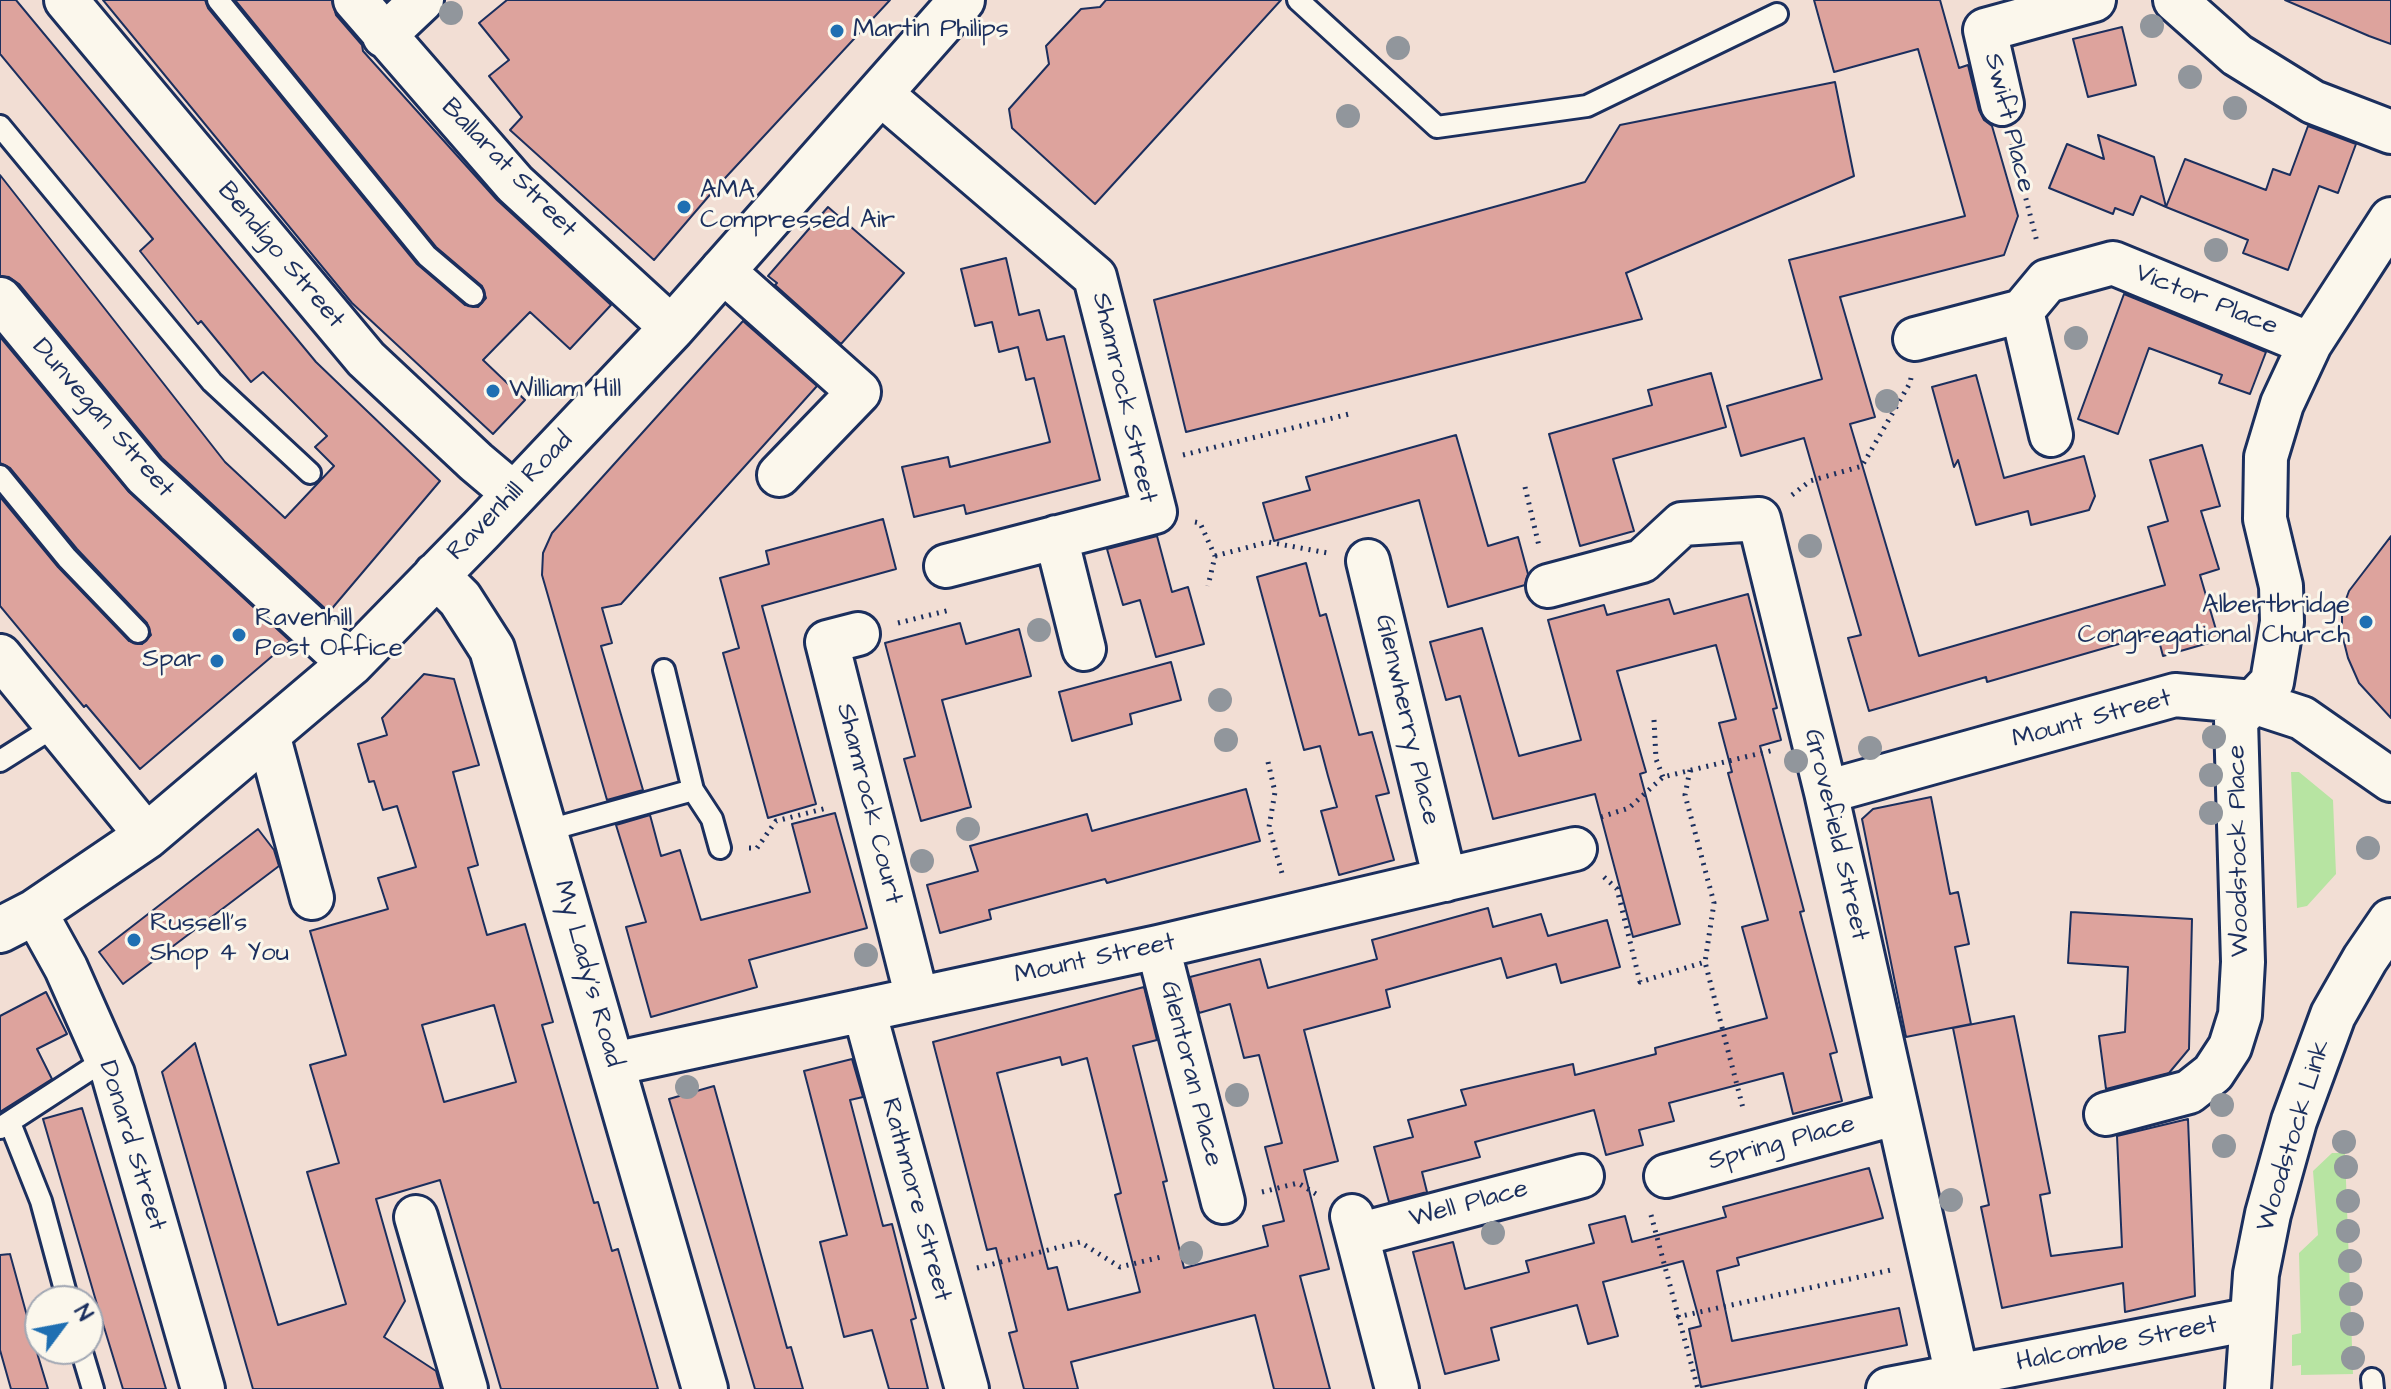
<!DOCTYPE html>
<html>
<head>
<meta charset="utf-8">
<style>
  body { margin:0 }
  #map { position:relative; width:2391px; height:1389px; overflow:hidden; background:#f2ded4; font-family:"Architects Daughter",sans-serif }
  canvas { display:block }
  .north { position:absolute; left:24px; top:1285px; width:80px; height:80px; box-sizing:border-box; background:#fbf7ec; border:2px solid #a1a7b3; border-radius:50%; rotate:58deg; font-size:22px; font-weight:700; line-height:32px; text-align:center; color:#1b2f5e }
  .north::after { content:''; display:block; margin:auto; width:28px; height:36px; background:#1f6fb2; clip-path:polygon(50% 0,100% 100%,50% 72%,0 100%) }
</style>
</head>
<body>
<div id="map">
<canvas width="2391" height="1389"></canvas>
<div class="north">N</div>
</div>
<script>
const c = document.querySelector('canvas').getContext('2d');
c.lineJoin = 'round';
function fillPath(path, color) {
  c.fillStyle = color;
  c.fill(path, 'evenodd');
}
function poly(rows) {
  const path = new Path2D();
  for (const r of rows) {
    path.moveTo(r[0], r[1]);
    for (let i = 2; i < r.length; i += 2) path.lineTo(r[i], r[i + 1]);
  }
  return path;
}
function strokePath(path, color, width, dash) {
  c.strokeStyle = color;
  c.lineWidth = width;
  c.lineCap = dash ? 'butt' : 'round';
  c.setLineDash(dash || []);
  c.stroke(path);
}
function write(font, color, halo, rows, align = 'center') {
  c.font = font + ' "Architects Daughter",sans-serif';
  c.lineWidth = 6;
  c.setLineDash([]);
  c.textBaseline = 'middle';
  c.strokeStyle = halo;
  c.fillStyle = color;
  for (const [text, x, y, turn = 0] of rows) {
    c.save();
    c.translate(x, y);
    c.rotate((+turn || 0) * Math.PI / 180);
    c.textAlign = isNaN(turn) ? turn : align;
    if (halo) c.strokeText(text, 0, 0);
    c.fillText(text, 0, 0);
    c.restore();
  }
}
const green = poly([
  [2291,772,2299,772,2333,800,2336,874,2307,906,2297,908],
  [2332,1153,2345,1153,2353,1374,2301,1375,2301,1365,2292,1366,2292,1335,2301,1333,2299,1253,2318,1235,2313,1171]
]);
const building = poly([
  [0,0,16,0,316,362,440,481,329,612,162,458,19,284,9,277,0,276,0,175,225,462,285,518,334,466,315,447,327,436,263,372,251,382,201,321,198,324,140,251,153,239,0,54,0,0],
  [103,0,205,0,208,8,417,264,465,305,478,307,486,298,482,286,436,247,235,0,332,0,336,15,362,45,363,51,497,200,611,305,570,349,530,312,483,360,525,400,493,434,352,303,103,0],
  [507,0,890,0,714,190,654,260,510,130,522,117,489,76,509,60,479,23,507,0],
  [1106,0,1281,0,1095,204,1012,128,1009,109,1049,64,1046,46,1081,9,1100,7,1106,0],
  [1814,0,1940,0,1959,68,1968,65,1979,110,1984,120,1992,126,2018,216,2004,255,1840,297,1875,417,1850,424,1919,656,2165,585,2148,527,2168,521,2150,460,2202,445,2220,506,2201,511,2219,569,2200,575,2219,640,2163,656,2157,633,1987,682,1986,677,1869,711,1848,638,1861,635,1804,438,1741,456,1727,406,1822,379,1789,260,1965,216,1918,49,1834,72,1814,0],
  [2285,0,2391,0,2391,44,2369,36,2285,0],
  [2122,27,2136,85,2088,97,2073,39,2122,27],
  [1835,82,1854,176,1626,273,1642,319,1186,432,1154,300,1585,182,1620,125,1835,82],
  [2308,126,2356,144,2338,193,2319,186,2288,270,2243,253,2248,240,2166,207,2141,196,2133,215,2115,208,2113,214,2049,188,2067,144,2104,159,2098,135,2154,157,2166,207,2185,159,2266,190,2273,169,2290,175,2308,126],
  [828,207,904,273,841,344,775,285,777,283,768,276,828,207],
  [1006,258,1019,315,1039,310,1047,340,1064,336,1100,480,966,514,964,505,914,517,902,467,948,457,950,467,1050,442,1034,378,1026,380,1018,347,999,352,992,322,975,326,961,269,1006,258],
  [2124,294,2266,352,2250,394,2219,383,2222,375,2149,348,2118,434,2078,419,2124,294],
  [743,321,817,386,621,604,602,608,612,643,601,646,643,790,607,800,542,575,543,553,552,533,743,321],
  [0,337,129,492,290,641,140,769,86,705,84,707,0,606,0,497,58,567,129,641,142,644,151,635,147,623,77,549,10,468,0,463,0,337],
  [1711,373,1726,427,1613,459,1634,531,1580,546,1549,434,1652,405,1648,390,1711,373],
  [1976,375,2004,478,2084,456,2095,496,2089,510,2031,525,2028,511,1976,525,1958,460,1954,467,1932,387,1976,375],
  [1456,435,1488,546,1518,537,1528,574,1525,585,1448,607,1419,500,1274,541,1263,503,1310,490,1306,477,1456,435],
  [883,519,896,569,762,606,816,804,768,818,723,653,739,648,720,578,769,564,766,551,883,519],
  [1157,536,1172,592,1188,587,1204,644,1156,657,1140,600,1123,605,1107,549,1157,536],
  [2391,536,2391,718,2359,683,2348,658,2342,634,2342,610,2349,591,2391,536],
  [1306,563,1320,616,1326,614,1359,735,1372,732,1389,793,1376,796,1394,860,1339,875,1321,811,1337,807,1328,776,1320,746,1304,750,1257,577,1306,563],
  [1748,594,1777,708,1773,709,1781,740,1760,746,1804,911,1800,912,1837,1052,1830,1054,1842,1101,1793,1114,1783,1073,1669,1103,1674,1121,1639,1130,1643,1145,1606,1155,1594,1110,1475,1142,1480,1157,1422,1172,1427,1192,1389,1202,1374,1147,1413,1137,1408,1120,1466,1105,1461,1090,1573,1064,1575,1075,1656,1054,1655,1048,1767,1018,1742,927,1768,920,1728,773,1732,772,1719,723,1736,719,1716,645,1617,671,1646,772,1640,774,1680,924,1633,937,1595,794,1493,819,1460,696,1446,700,1430,642,1482,628,1519,756,1581,740,1548,620,1604,605,1607,615,1669,599,1674,614,1748,594],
  [960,623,966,644,1019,629,1031,676,942,700,971,807,921,821,904,759,915,756,885,643,960,623],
  [1171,662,1181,700,1130,714,1132,724,1072,741,1059,692,1171,662],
  [424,674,454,679,479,765,453,772,478,865,468,868,487,935,525,924,553,1022,542,1025,594,1203,598,1202,612,1251,618,1249,658,1389,501,1389,440,1180,376,1199,405,1301,384,1337,436,1371,441,1389,253,1389,162,1072,195,1043,278,1325,346,1304,307,1172,339,1163,310,1065,346,1055,310,931,388,909,378,878,416,867,397,806,383,810,374,781,369,782,358,744,387,735,382,718,424,674],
  [494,1005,516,1082,444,1102,422,1025,494,1005],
  [1246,789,1260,841,1107,883,1105,879,989,910,991,919,940,933,927,885,978,871,970,846,1087,814,1092,831,1246,789],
  [1931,797,1950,894,1958,892,1969,944,1955,947,1971,1024,1906,1037,1862,819,1873,809,1931,797],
  [835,813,867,928,749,960,757,987,651,1017,626,927,646,922,616,825,650,815,661,856,680,850,701,920,810,892,792,824,835,813],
  [258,829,274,850,279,866,123,984,99,952,258,829],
  [1488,908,1493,927,1541,914,1548,936,1607,920,1620,967,1561,983,1556,964,1507,978,1501,958,1386,990,1390,1007,1304,1030,1338,1161,1304,1170,1329,1269,1300,1276,1330,1389,1274,1389,1255,1315,1071,1362,1078,1389,1024,1389,1009,1333,1017,1331,996,1248,987,1250,933,1042,1144,987,1157,1040,1133,1046,1167,1181,1163,1182,1184,1268,1268,1246,1263,1226,1284,1221,1265,1147,1282,1143,1259,1055,1244,1058,1230,1004,1199,1013,1190,977,1260,959,1268,988,1377,959,1372,940,1488,908],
  [1060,1057,1062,1065,1087,1058,1121,1193,1115,1195,1140,1292,1068,1310,1057,1267,1048,1269,997,1073,1060,1057],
  [2071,912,2192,919,2189,1049,2169,1073,2106,1089,2099,1036,2125,1032,2128,967,2068,963,2071,912],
  [46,992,67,1034,37,1049,52,1079,0,1112,0,1016,46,992],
  [2014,1016,2050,1193,2040,1195,2051,1256,2122,1247,2117,1136,2188,1119,2195,1296,2125,1312,2123,1283,2002,1308,1981,1207,1989,1205,1953,1028,2014,1016],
  [852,1059,863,1097,850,1100,883,1226,892,1224,916,1318,911,1320,928,1389,889,1389,872,1330,844,1337,820,1242,847,1235,804,1071,852,1059],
  [714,1086,787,1348,791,1347,803,1389,755,1389,669,1099,714,1086],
  [82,1108,143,1312,166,1389,123,1389,96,1301,43,1119,82,1108],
  [1869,1168,1883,1218,1737,1258,1739,1265,1717,1271,1732,1341,1899,1308,1907,1345,1701,1387,1689,1329,1701,1326,1683,1261,1603,1282,1618,1336,1588,1344,1577,1305,1491,1328,1499,1360,1445,1374,1413,1252,1453,1242,1465,1289,1529,1272,1526,1261,1594,1243,1589,1225,1625,1216,1632,1242,1726,1217,1723,1207,1869,1168],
  [10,1254,38,1356,48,1389,11,1389,0,1350,0,1255,10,1254]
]);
const path = poly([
  [2012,144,2037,242],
  [1183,455,1349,414],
  [1525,487,1539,546],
  [1792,495,1810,481,1862,466,1910,383,1911,378],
  [1195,522,1200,523,1215,556,1208,586],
  [1215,556,1268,542,1328,553],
  [898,623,950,610],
  [1654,720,1656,759,1663,777],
  [1268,762,1275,792,1269,827,1283,877],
  [1690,770,1685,795,1714,903,1705,962,1744,1112],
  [1601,817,1629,808,1663,777,1774,750],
  [749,848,757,848,776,821,827,808],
  [1604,877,1617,889,1640,982,1705,962],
  [1262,1192,1298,1183,1316,1194],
  [1651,1215,1698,1389],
  [977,1268,1080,1242,1120,1267,1165,1256],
  [1677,1317,1891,1270]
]);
const lane = poly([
  [218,0,427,256,473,295],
  [1298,0,1437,127,1587,106,1777,14],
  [0,126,212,382,310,473],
  [0,476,67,558,138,632],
  [664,670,693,790,712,819,720,848],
  [0,761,57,725],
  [545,831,693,790],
  [10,1123,41,1201,68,1301],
  [0,1128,106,1059],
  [81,1349,93,1389],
  [2372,1379,2373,1389]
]);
const street = poly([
  [66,0,366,359,476,462,514,494],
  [355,0,515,184,672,328],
  [2175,0,2237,55,2313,102,2391,132],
  [384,36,422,0],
  [880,93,1095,277,1155,512,946,566],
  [2002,104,1985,30,2094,0],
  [722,270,859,392,779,475],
  [0,299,145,475,350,664],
  [2022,311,2051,435],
  [1915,339,2022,311,2047,281,2113,263,2310,344],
  [1056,537,1084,649],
  [1368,561,1445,880],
  [1548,586,1642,561,1682,524,1759,519,1826,792,1957,1376],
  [858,634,827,642,917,998],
  [0,656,147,836],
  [268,734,312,898],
  [1826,792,2175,695,2253,702,2302,718,2391,780],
  [35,912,66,968,113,1074,203,1389],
  [1158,947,1223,1202],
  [864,1010,967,1389],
  [613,1064,1158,947,1575,849],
  [2106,1114,2189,1092,2213,1073,2230,1047,2240,1015,2243,962,2236,720,2272,682,2282,622,2281,586,2265,519,2266,457,2282,404,2310,344,2391,219],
  [1666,1176,1898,1113],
  [1352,1216,1397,1389],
  [416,1217,466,1389],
  [1357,1235,1582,1176],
  [1888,1389,2252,1319]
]);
const secondary = poly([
  [436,575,460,599,492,649,705,1389],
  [0,930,35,912,147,836,350,664,481,530,672,328,962,0],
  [2248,1389,2256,1274,2268,1214,2294,1121,2333,1015,2365,959,2391,921]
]);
const trees = [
  [451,13],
  [2152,26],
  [1398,48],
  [2190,77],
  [2235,108],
  [1348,116],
  [2216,250],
  [2076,338],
  [1887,401],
  [1810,546],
  [1039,630],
  [1220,700],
  [2214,737],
  [1226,740],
  [1870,748],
  [1796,761],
  [2211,775],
  [2211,813],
  [968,829],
  [2368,848],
  [922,861],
  [866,955],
  [687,1087],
  [1237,1095],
  [2222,1105],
  [2344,1142],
  [2224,1146],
  [2346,1167],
  [1951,1200],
  [2348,1201],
  [2348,1231],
  [1493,1233],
  [1191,1253],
  [2350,1261],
  [2351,1294],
  [2352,1324],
  [2353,1358]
];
const markers = [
  [837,31,8,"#1f6fb2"],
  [684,207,8,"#1f6fb2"],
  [493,391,8,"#1f6fb2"],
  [2366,622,8,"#1f6fb2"],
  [239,635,8,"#1f6fb2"],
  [217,661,8,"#1f6fb2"],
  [134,940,8,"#1f6fb2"]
];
const poiNames = [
  ["Martin Philips",853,31],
  ["AMA",700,192],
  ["Compressed Air",700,222],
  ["William Hill",509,391],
  ["Albertbridge",2350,607,"right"],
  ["Congregational Church",2350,637,"right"],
  ["Ravenhill",255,620],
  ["Post Office",255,650],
  ["Spar",201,661,"right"],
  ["Russell's",150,925],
  ["Shop 4 You",150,955]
];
const streetNames = [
  ["Swift Place",2008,123,76],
  ["Ballarat Street",508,169,46],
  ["Bendigo Street",280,256,50],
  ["Victor Place",2206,301,22],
  ["Shamrock Street",1123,398,77],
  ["Dunvegan Street",102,419,49],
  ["Ravenhill Road",511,497,-46],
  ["Glenwherry Place",1406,720,77],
  ["Mount Street",2092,720,-15],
  ["Shamrock Court",868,804,76],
  ["Grovefield Street",1835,835,77],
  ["Woodstock Place",2240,851,-91],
  ["Mount Street",1095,960,-12],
  ["My Lady's Road",587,974,74],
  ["Glentoran Place",1190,1074,76],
  ["Woodstock Link",2295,1136,-73],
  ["Spring Place",1782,1144,-15],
  ["Donard Street",131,1146,73],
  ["Rathmore Street",915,1200,75],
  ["Well Place",1469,1205,-15],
  ["Halcombe Street",2117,1345,-11]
];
fillPath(green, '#b7e4a2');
fillPath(building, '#dda39d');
strokePath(building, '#1b2f5e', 2);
strokePath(lane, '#1b2f5e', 26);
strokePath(street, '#1b2f5e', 48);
strokePath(secondary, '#1b2f5e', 50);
strokePath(path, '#1b2f5e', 5, [2, 6]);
strokePath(lane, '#fbf7ec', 20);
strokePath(street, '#fbf7ec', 42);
strokePath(secondary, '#fbf7ec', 44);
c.fillStyle = '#91969c';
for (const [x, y] of trees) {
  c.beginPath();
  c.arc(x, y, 12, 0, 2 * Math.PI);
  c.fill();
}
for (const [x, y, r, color] of markers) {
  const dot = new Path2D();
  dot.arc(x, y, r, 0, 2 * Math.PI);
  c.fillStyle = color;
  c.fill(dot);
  strokePath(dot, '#fbf7ec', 3);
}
write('26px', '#1b2f5e', '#fbf7ec', poiNames, 'left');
write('26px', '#1b2f5e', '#fbf7ec', streetNames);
</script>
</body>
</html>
